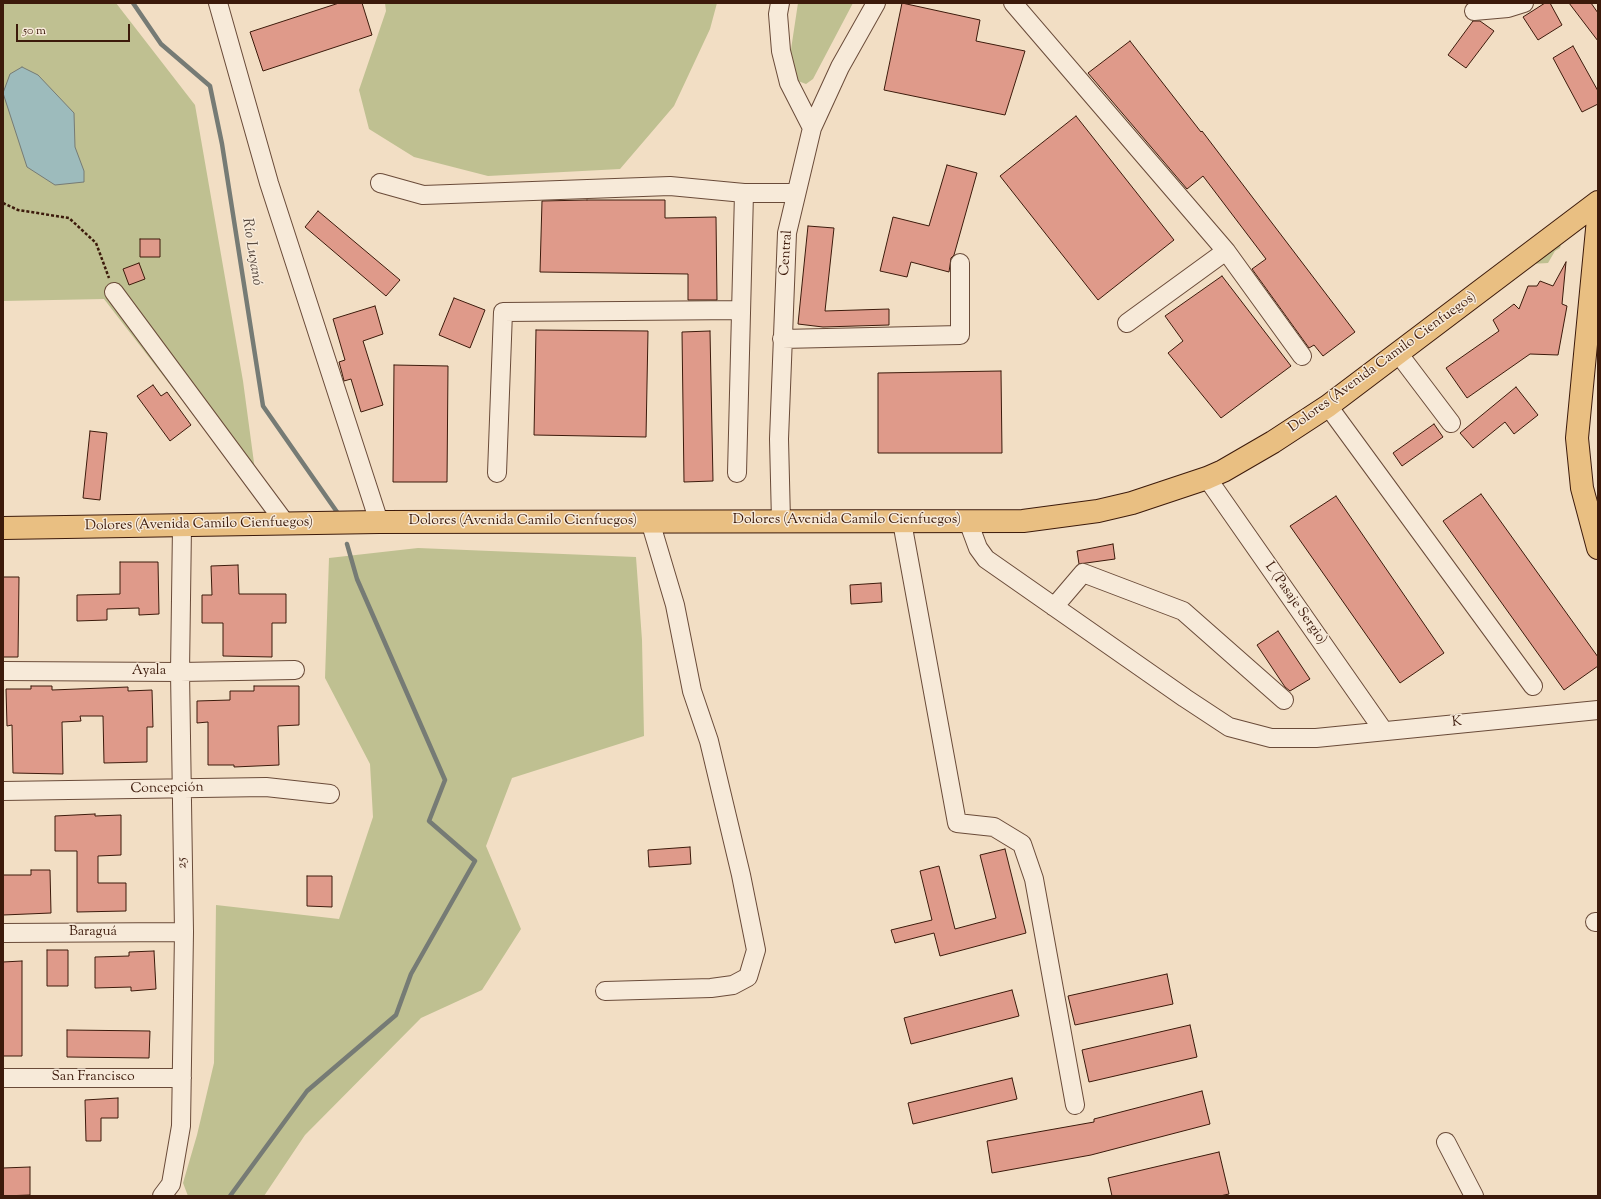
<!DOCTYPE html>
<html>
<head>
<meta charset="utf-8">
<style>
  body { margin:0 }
  #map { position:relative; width:1601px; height:1199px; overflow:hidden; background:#f2dec4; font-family:"Sorts Mill Goudy",serif }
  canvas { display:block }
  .frame { position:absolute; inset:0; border:4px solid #3c1a0b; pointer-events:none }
  .scale { position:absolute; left:16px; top:24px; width:114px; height:18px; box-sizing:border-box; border:2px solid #3c1a0b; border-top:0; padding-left:5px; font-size:12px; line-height:14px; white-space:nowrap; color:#3c1a0b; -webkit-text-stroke:3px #f7ead9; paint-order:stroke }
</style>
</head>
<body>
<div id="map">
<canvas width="1601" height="1199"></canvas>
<div class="frame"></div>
<div class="scale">50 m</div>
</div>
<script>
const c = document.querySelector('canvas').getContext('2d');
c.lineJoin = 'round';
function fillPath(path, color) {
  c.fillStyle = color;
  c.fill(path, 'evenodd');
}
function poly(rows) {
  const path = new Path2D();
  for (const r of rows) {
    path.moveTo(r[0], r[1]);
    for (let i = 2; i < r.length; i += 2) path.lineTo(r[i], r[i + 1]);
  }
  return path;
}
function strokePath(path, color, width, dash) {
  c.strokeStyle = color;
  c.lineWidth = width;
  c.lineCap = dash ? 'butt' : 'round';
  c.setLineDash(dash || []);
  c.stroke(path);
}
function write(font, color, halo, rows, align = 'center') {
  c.font = font + ' "Sorts Mill Goudy",serif';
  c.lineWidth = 3;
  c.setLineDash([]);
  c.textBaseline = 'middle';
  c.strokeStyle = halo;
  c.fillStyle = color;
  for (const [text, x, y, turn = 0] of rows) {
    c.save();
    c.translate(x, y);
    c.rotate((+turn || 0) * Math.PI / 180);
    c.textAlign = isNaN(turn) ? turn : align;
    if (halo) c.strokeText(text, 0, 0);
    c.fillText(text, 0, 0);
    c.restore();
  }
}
const green = poly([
  [3,3,116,3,195,105,243,381,259,500,104,299,3,301],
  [385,3,717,3,710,29,674,106,620,169,488,176,414,157,369,129,359,90,386,11],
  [798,3,853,3,813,79,806,84,798,81,790,56],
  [1562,241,1560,248,1555,251,1548,263,1530,264],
  [418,548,636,557,642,640,644,736,512,778,486,846,521,929,482,990,421,1018,305,1135,264,1196,188,1196,183,1183,197,1135,214,1063,216,905,339,919,373,817,370,764,325,678,329,558]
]);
const water = poly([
  [22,67,38,75,74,113,75,147,84,171,84,182,55,185,27,167,3,93,10,74,22,67]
]);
const stream = poly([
  [133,3,161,44,210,86,222,144,263,406,337,512],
  [230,1196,307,1091,396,1015,411,974,475,861,429,821,445,780,357,579,347,544]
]);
const building = poly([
  [339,3,362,3,372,35,263,71,250,32,339,3],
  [902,3,980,20,976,41,1025,51,1005,115,884,90,902,3],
  [1545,3,1550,3,1562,25,1538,40,1523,17,1545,3],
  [1569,3,1591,3,1598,13,1598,41,1569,3],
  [1473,21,1480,21,1494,31,1466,68,1448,55,1473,21],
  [1130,41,1201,132,1202,131,1355,332,1323,356,1314,345,1309,348,1252,269,1266,259,1203,176,1187,189,1088,73,1130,41],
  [1573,46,1598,91,1598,104,1582,112,1553,58,1573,46],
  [1076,116,1174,240,1098,300,1000,176,1076,116],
  [947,165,977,173,954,255,951,258,949,272,911,262,907,277,880,271,893,217,929,226,947,165],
  [587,200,665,200,665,218,716,217,717,300,688,300,688,274,540,272,542,201,587,200],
  [318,211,400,280,386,296,305,227,318,211],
  [808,226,834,228,825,311,889,309,889,325,823,327,798,324,808,226],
  [140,239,160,239,160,257,140,257,140,239],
  [1566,262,1562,304,1567,306,1558,355,1530,354,1467,398,1446,368,1499,331,1493,320,1514,304,1519,309,1528,286,1537,286,1540,281,1553,286,1566,262],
  [139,263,145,279,129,285,123,269,139,263],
  [1222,276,1291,366,1221,418,1168,353,1183,341,1165,316,1222,276],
  [454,298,485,310,470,348,439,335,454,298],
  [375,306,383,334,363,341,383,405,361,412,351,379,344,381,342,373,339,362,345,360,333,319,375,306],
  [536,330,648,331,646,437,534,435,536,330],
  [710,331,713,481,684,482,682,332,710,331],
  [394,365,448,366,447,482,393,482,394,365],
  [1001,371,1002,453,878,453,878,373,1001,371],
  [153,385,161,396,167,392,191,425,170,441,137,396,153,385],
  [1516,387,1538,415,1514,434,1505,422,1473,448,1460,433,1516,387],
  [1434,424,1443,437,1402,466,1393,453,1434,424],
  [90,431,107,433,100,500,83,498,90,431],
  [1481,494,1598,657,1598,666,1564,690,1443,521,1481,494],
  [1336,496,1444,653,1400,683,1290,526,1336,496],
  [1113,544,1115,559,1079,564,1077,551,1113,544],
  [120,562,158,562,159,614,139,615,139,608,107,609,107,620,77,621,77,595,120,594,120,562],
  [238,565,239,594,286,594,286,623,272,623,272,657,223,656,223,623,202,623,202,595,212,595,211,566,238,565],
  [3,577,19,577,18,657,3,657,3,577],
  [881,583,882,602,851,604,850,585,881,583],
  [1278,631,1310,679,1290,691,1285,687,1257,645,1278,631],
  [31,686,52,686,52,690,128,687,128,691,152,690,153,727,147,727,147,762,104,763,103,716,80,716,81,721,62,722,63,774,13,773,12,725,7,726,6,689,31,689,31,686],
  [254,686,299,686,299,725,278,726,279,765,234,767,234,765,208,765,208,722,197,723,197,701,230,700,230,691,254,691,254,686],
  [95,814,95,816,121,815,121,855,98,856,98,883,126,883,126,911,77,912,77,851,55,851,55,816,95,814],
  [690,847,691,864,649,867,648,850,690,847],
  [1005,849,1026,933,940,956,934,933,895,943,891,930,932,920,920,871,939,866,955,929,996,918,980,855,1005,849],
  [31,870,50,870,51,913,3,915,3,875,31,875,31,870],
  [307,876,332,876,332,907,307,906,307,876],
  [47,950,68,950,68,986,47,986,47,950],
  [154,951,156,989,131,991,131,987,95,988,95,957,129,956,129,952,154,951],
  [22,961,22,1056,3,1056,3,962,22,961],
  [1167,974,1173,1004,1075,1025,1068,996,1167,974],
  [1012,990,1019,1016,911,1044,904,1018,1012,990],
  [1190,1025,1197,1057,1089,1082,1082,1050,1190,1025],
  [67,1030,150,1031,149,1058,67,1057,67,1030],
  [1012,1078,1017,1099,913,1124,908,1103,1012,1078],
  [1202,1091,1210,1124,1091,1155,992,1173,987,1141,1094,1122,1094,1119,1202,1091],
  [118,1098,118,1118,101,1118,101,1141,86,1141,85,1100,118,1098],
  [1219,1152,1229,1194,1220,1196,1112,1196,1108,1178,1219,1152],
  [30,1167,30,1195,3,1196,3,1168,30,1167]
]);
const path = poly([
  [3,203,18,210,69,218,96,243,109,278]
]);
const minor = poly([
  [218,3,269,183,379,522],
  [780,3,778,14,781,51,789,83,812,128],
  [1013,3,1226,251,1302,356],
  [1474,11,1508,8,1524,3],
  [380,183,423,195,670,186,744,193,796,193],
  [114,292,286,524],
  [1127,323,1226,251],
  [782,339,960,335,960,263],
  [1398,353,1451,423],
  [1328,406,1533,686],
  [497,473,503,312,741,310],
  [737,473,744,193],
  [1207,478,1383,730],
  [781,521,779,439,787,233,812,128,840,67,876,3],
  [968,521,978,548,986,559,1185,698,1229,727,1271,738,1316,738,1598,710],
  [902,522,957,823,994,827,1022,844,1034,879,1075,1105],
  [1054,607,1083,573,1183,611,1284,700],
  [3,671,180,672,295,670],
  [3,791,266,787,330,794],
  [1595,922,1598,922],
  [3,933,184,932],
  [605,991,711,988,733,985,748,977,756,950,741,875,709,741,692,691,675,605,650,521],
  [3,1078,182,1078],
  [1446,1142,1474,1196],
  [162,1196,171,1184,181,1126,184,932,180,672,182,526]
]);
const major = poly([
  [1598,219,1577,438,1582,488,1598,548],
  [3,528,379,522,1023,521,1098,511,1132,503,1207,478,1223,471,1273,442,1328,406,1598,202]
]);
const streetNames = [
  ["Central",787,253,-86],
  ["Dolores (Avenida Camilo Cienfuegos)",1383,363,-36],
  ["Dolores (Avenida Camilo Cienfuegos)",847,521],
  ["Dolores (Avenida Camilo Cienfuegos)",523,522],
  ["Dolores (Avenida Camilo Cienfuegos)",199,525,-1],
  ["L (Pasaje Sergio)",1295,604,55],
  ["Ayala",149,672],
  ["K",1457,723,-6],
  ["Concepción",167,789,-1],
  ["25",183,863,-91],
  ["Baraguá",93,933],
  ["San Francisco",93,1078]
];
const waterNames = [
  ["Río Luyanó",251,252,81]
];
fillPath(green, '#bfc091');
fillPath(water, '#9dbbbc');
strokePath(water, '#767b75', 1);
strokePath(stream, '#767b75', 4.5);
fillPath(building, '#df9a8a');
strokePath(building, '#3c1a0b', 1);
strokePath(minor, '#6a4b39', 20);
strokePath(major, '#3c1a0b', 24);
strokePath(path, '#3c1a0b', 2.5, [3, 2]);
strokePath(minor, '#f7ead9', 18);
strokePath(major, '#e9bf82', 22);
write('14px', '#3c1a0b', '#f7ead9', streetNames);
write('italic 15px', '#594a40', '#f7ead9', waterNames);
</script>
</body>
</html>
